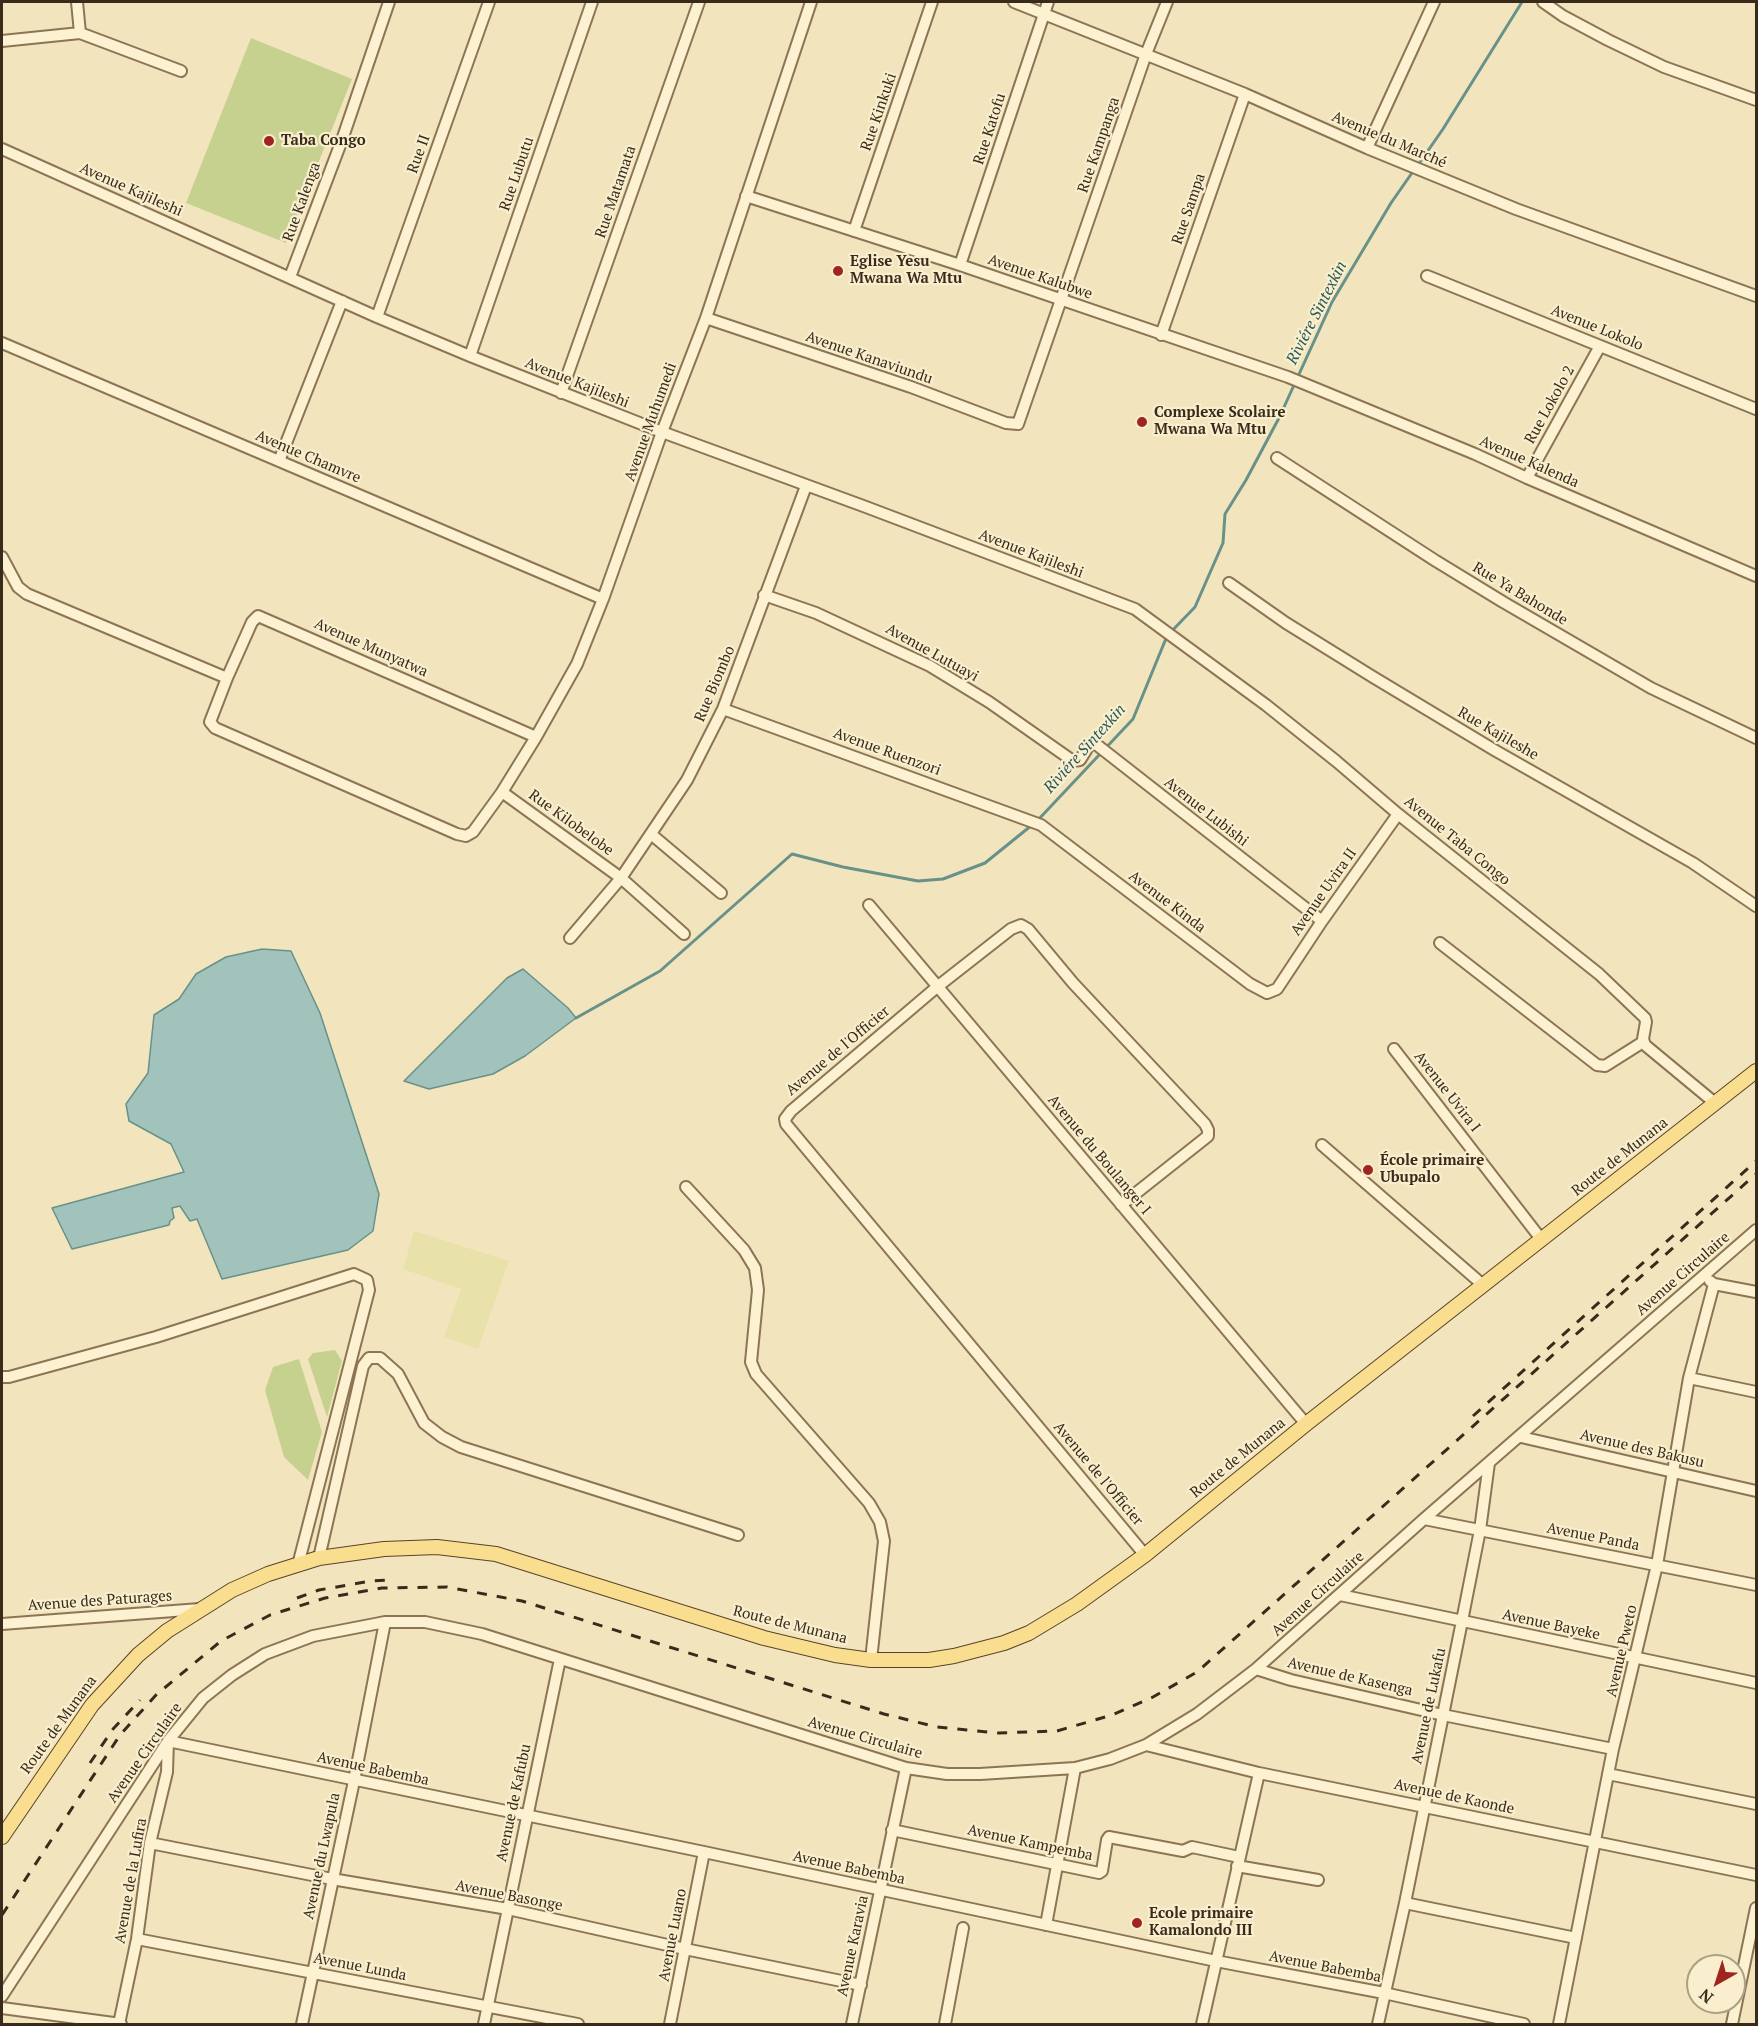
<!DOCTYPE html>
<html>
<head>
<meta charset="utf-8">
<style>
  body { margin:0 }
  #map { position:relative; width:1758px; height:2026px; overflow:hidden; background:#f2e5bd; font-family:"PT Serif",serif }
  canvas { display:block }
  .frame { position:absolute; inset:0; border:3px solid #392b1b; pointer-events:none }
  .north { position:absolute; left:1686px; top:1954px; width:60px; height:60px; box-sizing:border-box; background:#f9eecd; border:2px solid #aca086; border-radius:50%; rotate:219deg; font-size:16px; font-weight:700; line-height:24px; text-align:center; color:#392b1b }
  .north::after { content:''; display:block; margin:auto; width:21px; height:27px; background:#a0241f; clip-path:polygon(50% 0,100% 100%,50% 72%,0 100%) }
</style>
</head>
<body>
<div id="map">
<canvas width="1758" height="2026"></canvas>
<div class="frame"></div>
<div class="north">N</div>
</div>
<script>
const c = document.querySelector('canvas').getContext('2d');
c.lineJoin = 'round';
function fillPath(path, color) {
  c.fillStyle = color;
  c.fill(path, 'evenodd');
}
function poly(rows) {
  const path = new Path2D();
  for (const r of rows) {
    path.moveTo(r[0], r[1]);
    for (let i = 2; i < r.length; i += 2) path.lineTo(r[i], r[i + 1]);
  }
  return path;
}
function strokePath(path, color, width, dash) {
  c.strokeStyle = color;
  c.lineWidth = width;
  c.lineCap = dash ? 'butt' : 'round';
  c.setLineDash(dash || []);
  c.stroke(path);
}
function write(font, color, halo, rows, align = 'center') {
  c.font = font + ' "PT Serif",serif';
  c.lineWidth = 4.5;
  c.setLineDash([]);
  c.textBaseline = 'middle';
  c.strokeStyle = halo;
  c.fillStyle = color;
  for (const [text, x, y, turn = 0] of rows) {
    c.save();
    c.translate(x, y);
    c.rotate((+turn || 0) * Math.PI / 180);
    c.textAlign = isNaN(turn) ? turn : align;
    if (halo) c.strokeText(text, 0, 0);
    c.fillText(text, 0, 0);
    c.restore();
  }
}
const farmland = poly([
  [414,1231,509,1261,478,1349,444,1337,461,1289,403,1269]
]);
const green = poly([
  [251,38,352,79,286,243,186,203],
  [335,1350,342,1361,327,1417,308,1359,313,1353],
  [299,1359,322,1432,308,1480,284,1457,265,1390,273,1367]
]);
const water = poly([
  [262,949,291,951,320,1013,379,1194,373,1231,348,1250,222,1279,197,1219,190,1221,180,1206,172,1208,174,1218,170,1221,169,1225,72,1249,52,1208,184,1172,171,1144,129,1121,126,1104,148,1073,154,1015,179,999,196,974,226,957,262,949],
  [523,969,568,1008,576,1018,525,1056,493,1074,429,1089,404,1081,507,978,523,969]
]);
const stream = poly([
  [1418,165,1443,129,1522,2],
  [1037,821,1133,719,1167,636,1195,607,1223,543,1225,514,1246,480,1279,418,1332,302,1391,203,1414,170],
  [576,1018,660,971,792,854,843,867,918,881,943,879,985,863,1032,825]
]);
const minor = poly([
  [77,2,80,33],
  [1014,2,1245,94,1367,148,1516,209,1756,296],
  [1543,2,1563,16,1608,40,1664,67,1756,100],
  [2,41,80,33,181,71],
  [1367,148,1434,2],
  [2,149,377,317,470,356,662,432,866,507,1135,609,1266,705,1336,761,1398,814,1599,974,1645,1018,1646,1022,1643,1039,1645,1045,1715,1103],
  [746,196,960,265,1288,377,1475,454,1527,478,1756,576],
  [854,231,932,2],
  [960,265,1048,2],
  [1427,276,1756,409],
  [290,277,342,140,389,2],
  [377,317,489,2],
  [706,318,911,387,1006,423,1018,424,1146,54,1167,2],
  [1161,335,1245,94],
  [2,343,603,599],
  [470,356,592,2],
  [561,393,699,2],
  [1277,458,1436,561,1503,602,1651,688,1756,738],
  [279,461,342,301],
  [1527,478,1600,346],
  [2,557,18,587,27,594,227,678],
  [1229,583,1286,623,1373,677,1496,751,1693,863,1756,906],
  [764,595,816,613,930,666,989,702,1073,761,1080,760,1088,747,1092,744,1097,745,1322,921],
  [723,709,1041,825,1250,984,1267,993,1277,989,1322,921,1398,814],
  [536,737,258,616,252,622,227,678,210,722,215,728,457,834,466,836,473,832,502,792,536,737,577,664,603,599,662,432,706,318,811,2],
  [502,792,621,878,687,780,723,709,806,486],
  [651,834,721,893],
  [869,905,1306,1424],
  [570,938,621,878,684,934],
  [1440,943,1597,1065,1605,1066,1643,1042],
  [1394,1049,1541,1239],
  [1322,1145,1483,1285],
  [686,1187,744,1250,755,1268,758,1290,751,1362,756,1374,869,1503,880,1522,884,1541,871,1660],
  [1121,1205,1208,1136,1208,1130,1205,1124,1073,983,1028,929,1021,925,1011,929,937,987,791,1111,785,1119,786,1124,1145,1555],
  [1710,1281,1714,1284,1756,1292],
  [2,1377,9,1377,156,1337,354,1274,367,1280,369,1290,298,1565],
  [1689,1378,1756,1392],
  [1521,1437,1756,1491],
  [1424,1519,1756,1585],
  [319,1558,363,1366,369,1358,380,1358,398,1374,424,1423,442,1437,461,1447,738,1535],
  [1340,1595,1756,1683],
  [2,1624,200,1609],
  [1256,1669,1291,1680,1443,1715,1613,1749],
  [1146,1745,1259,1773,1756,1875],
  [1608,1774,1756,1804],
  [892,1830,1099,1873,1102,1871,1107,1840,1109,1837,1183,1851,1192,1847,1239,1857],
  [150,1843,332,1879,508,1909,685,1949,861,1985],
  [1237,1866,1318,1880],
  [1405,1903,1576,1938],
  [1046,1925,1075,1768],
  [137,1939,578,2024],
  [2,1996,168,1741,203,1698,232,1675,265,1654,313,1636,385,1622,425,1622,482,1634,906,1768,947,1774,980,1774,1075,1768,1110,1759,1146,1745,1197,1714,1256,1669,1424,1519,1756,1230],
  [2,2008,121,2024],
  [119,2024,137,1939,150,1843,167,1772,168,1741,704,1852,1216,1961,1384,1993,1524,2024],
  [302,2024,354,1781,385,1622],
  [484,2024,560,1659],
  [670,2024,704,1852],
  [852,2024,906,1768],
  [945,2024,963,1928],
  [1202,2024,1259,1773],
  [1378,2024,1405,1903,1462,1621,1480,1530,1489,1463],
  [1559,2024,1613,1749,1657,1565,1689,1378,1714,1284],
  [1732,2024,1756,1908]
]);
const major = poly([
  [2,1837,92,1705,138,1655,167,1631,232,1590,268,1574,319,1558,384,1549,437,1547,496,1554,764,1638,835,1655,871,1660,929,1660,954,1656,1004,1643,1029,1633,1077,1604,1145,1555,1306,1424,1756,1071]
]);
const rail = poly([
  [1473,1416,1756,1161],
  [297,1598,319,1590,371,1581,390,1580],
  [90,1763,113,1729,140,1700],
  [2,1915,120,1735,156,1695,221,1641,270,1615,325,1598,382,1588,447,1587,522,1601,884,1714,937,1727,998,1733,1057,1731,1112,1715,1153,1697,1197,1672,1756,1174]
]);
const markers = [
  [269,141,6,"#a0241f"],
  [838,271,6,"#a0241f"],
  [1142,422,6,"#a0241f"],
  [1368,1170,6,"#a0241f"],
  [1137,1923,6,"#a0241f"]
];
const streetNames = [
  ["Rue Kinkuki",879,112,-71],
  ["Rue Katofu",990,129,-72],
  ["Avenue du Marché",1389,140,23],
  ["Rue Kampanga",1099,145,-71],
  ["Rue II",419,154,-70],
  ["Rue Lubutu",517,174,-71],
  ["Avenue Kajileshi",131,190,24],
  ["Rue Matamata",616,192,-71],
  ["Rue Kalenga",302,202,-70],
  ["Rue Sampa",1189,209,-71],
  ["Avenue Kalubwe",1040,277,19],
  ["Avenue Lokolo",1597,328,22],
  ["Avenue Kanaviundu",869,358,19],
  ["Avenue Kajileshi",577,383,22],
  ["Rue Lokolo 2",1550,405,-61],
  ["Avenue Muhumedi",651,422,-70],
  ["Avenue Chamvre",308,457,23],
  ["Avenue Kalenda",1529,462,24],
  ["Avenue Kajileshi",1031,554,21],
  ["Rue Ya Bahonde",1520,594,31],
  ["Avenue Munyatwa",371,648,24],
  ["Avenue Lutuayi",932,653,29],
  ["Rue Biombo",715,684,-67],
  ["Rue Kajileshe",1498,734,30],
  ["Avenue Ruenzori",887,752,20],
  ["Avenue Lubishi",1206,812,38],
  ["Rue Kilobelobe",571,823,36],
  ["Avenue Taba Congo",1457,841,39],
  ["Avenue Uvira II",1324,892,-55],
  ["Avenue Kinda",1167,902,37],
  ["Avenue de l'Officier",838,1051,-40],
  ["Avenue Uvira I",1447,1092,52],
  ["Avenue du Boulanger I",1099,1155,50],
  ["Route de Munana",1620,1157,-38],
  ["Avenue Circulaire",1683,1274,-41],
  ["Avenue des Bakusu",1642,1449,13],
  ["Route de Munana",1238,1458,-39],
  ["Avenue de l'Officier",1098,1474,50],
  ["Avenue Panda",1593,1537,11],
  ["Avenue Circulaire",1318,1594,-42],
  ["Avenue des Paturages",100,1601,-4],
  ["Route de Munana",790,1625,14],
  ["Avenue Bayeke",1551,1625,12],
  ["Avenue Pweto",1622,1651,-77],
  ["Avenue de Kasenga",1350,1677,13],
  ["Avenue de Lukafu",1429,1706,-78],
  ["Route de Munana",59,1725,-54],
  ["Avenue Circulaire",865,1738,16],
  ["Avenue Circulaire",145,1753,-55],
  ["Avenue Babemba",373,1769,12],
  ["Avenue de Kaonde",1454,1797,12],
  ["Avenue de Kafubu",514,1803,-78],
  ["Avenue Kampemba",1030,1843,12],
  ["Avenue du Lwapula",322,1856,-78],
  ["Avenue Babemba",849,1868,12],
  ["Avenue de la Lufira",131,1881,-80],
  ["Avenue Basonge",509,1896,11],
  ["Avenue Luano",673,1935,-79],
  ["Avenue Karavia",853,1946,-78],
  ["Avenue Lunda",360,1967,11],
  ["Avenue Babemba",1325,1967,11]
];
const poiNames = [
  ["Taba Congo",281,141],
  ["Eglise Yesu",850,262],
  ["Mwana Wa Mtu",850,279],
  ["Complexe Scolaire",1154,413],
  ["Mwana Wa Mtu",1154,430],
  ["École primaire",1380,1161],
  ["Ubupalo",1380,1178],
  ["Ecole primaire",1149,1914],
  ["Kamalondo III",1149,1931]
];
const waterNames = [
  ["Riviére Sintexkin",1317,313,-63],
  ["Riviére Sintexkin",1085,749,-48]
];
fillPath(farmland, '#e8e1aa');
fillPath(green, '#c6d190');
fillPath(water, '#a1c3bb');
strokePath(water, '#689189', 1.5);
strokePath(stream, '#689189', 3);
strokePath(minor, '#8c7554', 14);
strokePath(major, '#594229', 16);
strokePath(minor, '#fcf1d1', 10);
strokePath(major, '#fade90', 14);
strokePath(rail, '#392b1b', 3, [10, 10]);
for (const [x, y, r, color] of markers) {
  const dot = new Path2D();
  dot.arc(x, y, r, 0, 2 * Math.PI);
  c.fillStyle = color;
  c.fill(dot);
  strokePath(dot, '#f9eecd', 2);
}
write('15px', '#392b1b', '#f9eecd', streetNames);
write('bold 15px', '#392b1b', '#f9eecd', poiNames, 'left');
write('italic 16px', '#285b5a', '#f9eecd', waterNames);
</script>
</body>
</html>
